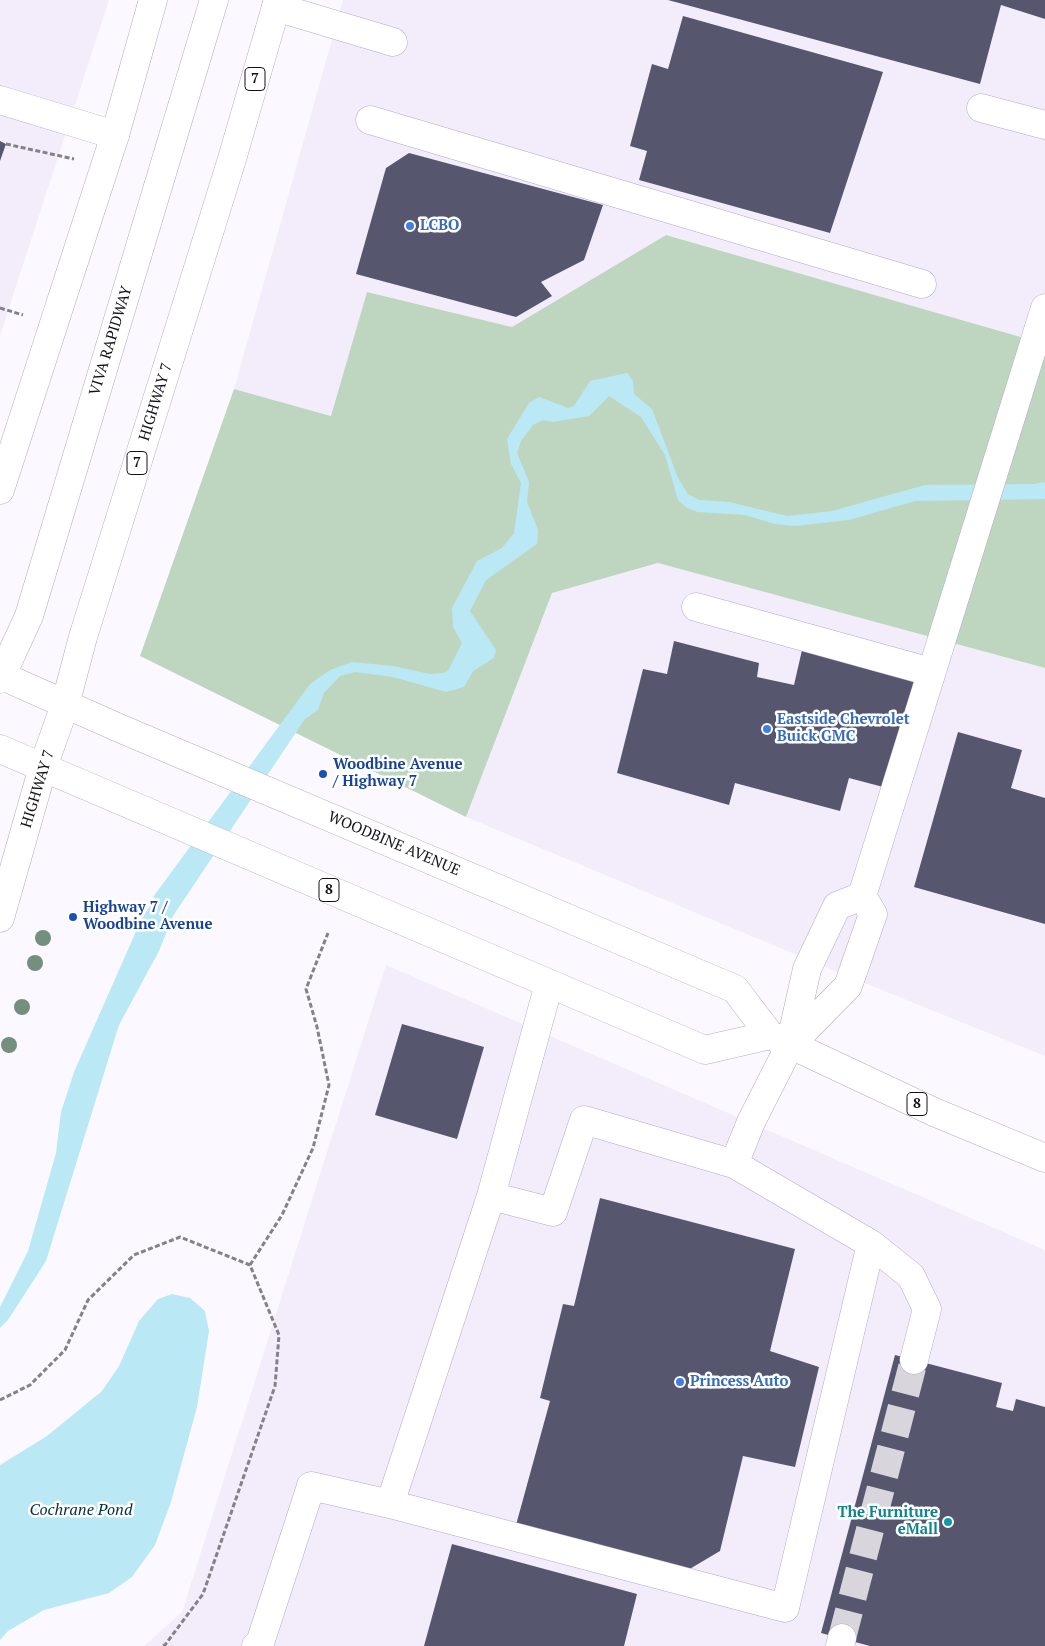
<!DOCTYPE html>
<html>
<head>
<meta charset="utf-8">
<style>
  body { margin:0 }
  canvas { display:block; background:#fbf9ff }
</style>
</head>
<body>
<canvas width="1045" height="1646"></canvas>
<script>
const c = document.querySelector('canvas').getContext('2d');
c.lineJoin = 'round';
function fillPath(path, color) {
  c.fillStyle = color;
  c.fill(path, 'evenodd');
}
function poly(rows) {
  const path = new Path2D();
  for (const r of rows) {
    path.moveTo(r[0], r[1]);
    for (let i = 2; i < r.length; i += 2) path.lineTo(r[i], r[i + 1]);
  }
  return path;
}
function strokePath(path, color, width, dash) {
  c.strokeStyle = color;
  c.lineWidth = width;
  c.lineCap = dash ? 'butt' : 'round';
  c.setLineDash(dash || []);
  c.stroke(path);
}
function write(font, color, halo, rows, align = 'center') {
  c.font = font + ' "PT Serif",serif';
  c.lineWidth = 5;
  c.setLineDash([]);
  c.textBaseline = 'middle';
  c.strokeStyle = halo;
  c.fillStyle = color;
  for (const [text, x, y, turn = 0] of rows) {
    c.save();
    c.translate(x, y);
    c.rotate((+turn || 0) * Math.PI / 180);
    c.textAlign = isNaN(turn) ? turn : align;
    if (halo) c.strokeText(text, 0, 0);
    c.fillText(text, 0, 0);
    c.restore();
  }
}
const built = poly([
  [0,0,109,0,0,336],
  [343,0,1045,0,1045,344,666,235,512,327,367,292,332,416,234,389],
  [659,563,1045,668,1045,1056,852,978,466,817,552,593],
  [386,965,1045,1250,1045,1646,144,1646,182,1612]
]);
const green = poly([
  [666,235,1045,344,1045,668,658,563,552,593,466,817,140,656,234,389,331,416,367,292,512,327]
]);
const water = poly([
  [627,373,633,381,634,394,652,409,678,478,688,494,699,500,729,502,787,516,832,511,925,485,1034,484,1045,482,1045,499,915,501,849,520,795,526,775,524,745,515,698,512,687,508,678,500,665,455,641,417,609,396,589,416,552,422,543,420,533,425,521,441,517,453,529,482,527,502,538,530,537,544,486,580,470,611,496,650,494,658,473,671,464,687,446,692,393,677,355,672,340,676,324,693,318,710,305,719,173,916,159,951,119,1025,46,1261,8,1320,0,1328,0,1307,28,1251,56,1153,61,1112,74,1072,141,920,155,898,153,897,310,684,330,670,352,662,393,666,430,674,444,673,449,669,462,643,453,627,452,608,477,561,502,548,514,533,521,483,511,464,507,439,529,403,539,397,568,408,574,406,590,381],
  [172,1294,190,1298,205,1311,209,1331,197,1407,171,1502,155,1545,132,1577,109,1593,44,1610,8,1631,0,1640,0,1465,47,1436,102,1391,119,1366,139,1321,158,1299]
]);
const building = poly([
  [668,0,1045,0,1045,19,1001,5,980,84],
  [683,16,883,72,830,233,639,180,647,151,630,146,652,64,668,69],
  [0,141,6,144,0,161],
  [409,153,603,205,584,260,541,282,552,296,516,317,356,274,386,168],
  [674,641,759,663,757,677,794,685,802,650,919,682,887,788,849,778,840,811,735,783,729,805,617,773,643,669,667,674],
  [958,732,1022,750,1011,788,1045,798,1045,924,914,887],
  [402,1024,484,1047,457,1139,375,1115],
  [600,1198,795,1249,770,1351,819,1367,795,1467,743,1456,720,1551,688,1570,516,1525,550,1401,540,1398,563,1304,574,1306],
  [895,1355,1002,1383,996,1407,1013,1411,1016,1399,1045,1407,1045,1646,870,1646,821,1633],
  [452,1544,637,1594,624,1646,424,1646]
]);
const minorTunnel = poly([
  [842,1638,914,1360]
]);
const path = poly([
  [6,144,74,159],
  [0,308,23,315],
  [250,1265,282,1215,313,1148,329,1085,317,1027,306,989,328,933],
  [0,1400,30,1385,65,1350,88,1300,134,1255,180,1237,250,1265,279,1335,275,1386,203,1594,165,1645,161,1646]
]);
const minor = poly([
  [276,7,393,42],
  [0,100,115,135],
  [981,108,1045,125],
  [370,120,922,284],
  [696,607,931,672],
  [0,679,29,616,214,0],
  [862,896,1045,308],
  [549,984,491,1196,390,1504,785,1608,871,1244,734,1164,751,1122,790,1045,807,969,837,906,862,896],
  [790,1045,848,986,873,914,862,896],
  [491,1196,553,1212,584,1120,734,1164],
  [871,1244,911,1276,927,1309,914,1360],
  [256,1646,260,1643,311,1486,390,1504],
  [840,1646,842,1638]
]);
const major = poly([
  [0,490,115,135,153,0],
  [0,675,119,728,735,989,770,1035,934,1112,1045,1158],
  [0,749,705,1050,770,1035],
  [0,918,43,767,65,705,83,637,232,159,278,0]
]);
const trees = [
  [43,938],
  [35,963],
  [22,1007],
  [9,1045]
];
const markers = [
  [410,226,5,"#3f7fe0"],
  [767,729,5,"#3f7fe0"],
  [323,774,5,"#1a4fb4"],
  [73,917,5,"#1a4fb4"],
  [680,1382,5,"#3f7fe0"],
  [948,1522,5,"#0f9aa8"]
];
const shields = [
  [255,79,20],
  [137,463,20],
  [329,890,20],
  [917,1104,20]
];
const shieldNames = [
  ["7",255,79],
  ["7",137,463],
  ["8",329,890],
  ["8",917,1104]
];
const shopNames = [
  ["LCBO",420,226],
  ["Eastside Chevrolet",777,720],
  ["Buick GMC",777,737],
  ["Princess Auto",690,1382]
];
const streetNames = [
  ["VIVA RAPIDWAY",111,341,-73],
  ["HIGHWAY 7",156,402,-73],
  ["HIGHWAY 7",38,789,-73],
  ["WOODBINE AVENUE",394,844,23]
];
const transitNames = [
  ["Woodbine Avenue",333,765],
  ["/ Highway 7",333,782],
  ["Highway 7 /",83,908],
  ["Woodbine Avenue",83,925]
];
const cultureNames = [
  ["The Furniture",938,1513],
  ["eMall",938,1530]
];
const waterNames = [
  ["Cochrane Pond",81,1510]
];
fillPath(built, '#f3edfb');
fillPath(green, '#bed6c0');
fillPath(water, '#bae9f5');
fillPath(building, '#56576f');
strokePath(minorTunnel, '#d8d6dc', 28, [28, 14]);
strokePath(minor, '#b5aac5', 29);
strokePath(major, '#b5aac5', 29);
strokePath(path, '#848189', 3, [5, 2.5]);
strokePath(minor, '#fff', 28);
strokePath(major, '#fff', 28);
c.fillStyle = '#748f7e';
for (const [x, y] of trees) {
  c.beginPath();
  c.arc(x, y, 8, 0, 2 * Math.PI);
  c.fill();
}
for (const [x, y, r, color] of markers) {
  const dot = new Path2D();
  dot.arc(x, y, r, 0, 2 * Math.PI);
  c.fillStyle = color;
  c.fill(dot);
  strokePath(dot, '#fff', 2);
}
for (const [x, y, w] of shields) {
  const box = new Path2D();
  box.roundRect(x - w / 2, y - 11.5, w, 23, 4);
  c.fillStyle = '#fff';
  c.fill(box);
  strokePath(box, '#141019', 1);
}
write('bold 14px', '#141019', null, shieldNames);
write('bold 15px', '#366cbe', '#fff', shopNames, 'left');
write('15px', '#141019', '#fff', streetNames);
write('bold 15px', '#164399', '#fff', transitNames, 'left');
write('bold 15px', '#0d838f', '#fff', cultureNames, 'right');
write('italic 16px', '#022f39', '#fff', waterNames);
</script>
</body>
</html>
